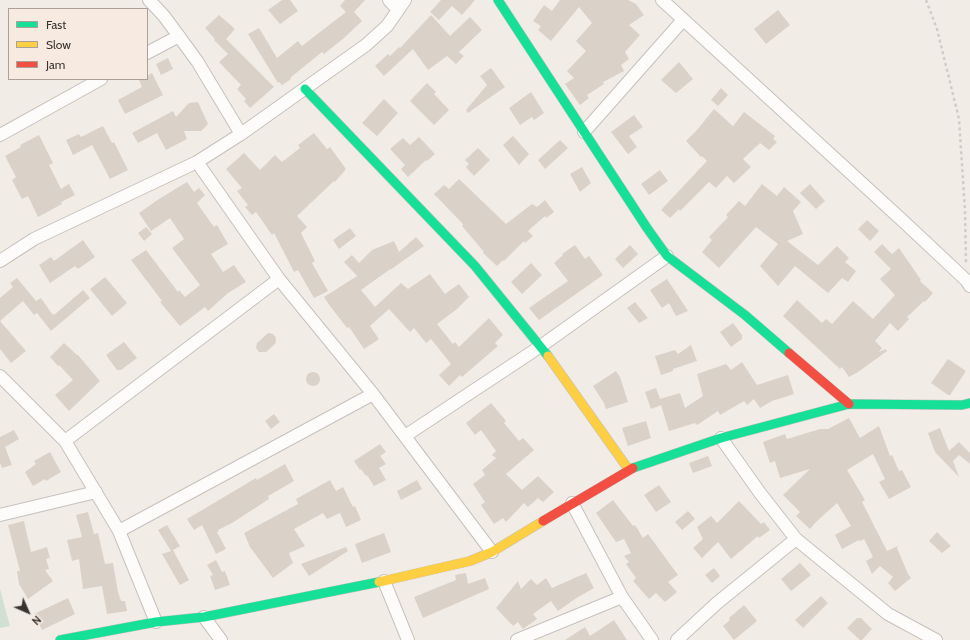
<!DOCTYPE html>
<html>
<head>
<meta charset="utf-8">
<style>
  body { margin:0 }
  #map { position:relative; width:970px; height:640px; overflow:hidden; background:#f2ece6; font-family:Cabin,sans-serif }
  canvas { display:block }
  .legend { position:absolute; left:8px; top:8px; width:140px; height:72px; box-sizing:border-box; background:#f7ebe1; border:1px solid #aba19a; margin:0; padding:5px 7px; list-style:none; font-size:12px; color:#38332f }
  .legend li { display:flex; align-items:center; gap:8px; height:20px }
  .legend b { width:20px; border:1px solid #aba19a }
  .north { position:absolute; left:8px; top:592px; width:40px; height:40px; -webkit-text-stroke:3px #f7ebe1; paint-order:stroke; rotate:135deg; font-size:11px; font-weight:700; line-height:16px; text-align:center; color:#38332f }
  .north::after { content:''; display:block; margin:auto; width:14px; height:18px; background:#38332f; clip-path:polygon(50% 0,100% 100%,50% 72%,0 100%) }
</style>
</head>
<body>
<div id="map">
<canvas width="970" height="640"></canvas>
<ul class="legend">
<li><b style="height:5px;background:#16e098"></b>Fast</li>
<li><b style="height:5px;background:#ffcf43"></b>Slow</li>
<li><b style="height:5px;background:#f24e42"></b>Jam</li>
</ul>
<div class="north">N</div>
</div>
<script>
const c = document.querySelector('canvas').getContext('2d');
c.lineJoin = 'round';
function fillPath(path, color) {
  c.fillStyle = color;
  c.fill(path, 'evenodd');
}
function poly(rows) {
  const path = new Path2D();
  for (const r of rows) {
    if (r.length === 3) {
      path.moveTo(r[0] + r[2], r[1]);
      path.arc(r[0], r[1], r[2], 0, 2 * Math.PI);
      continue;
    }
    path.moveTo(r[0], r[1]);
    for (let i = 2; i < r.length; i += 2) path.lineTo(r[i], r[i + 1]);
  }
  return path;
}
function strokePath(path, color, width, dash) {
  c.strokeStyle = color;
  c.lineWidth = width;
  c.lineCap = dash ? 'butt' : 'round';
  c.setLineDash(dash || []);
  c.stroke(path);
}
const green = poly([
  [0,589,10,626,0,628]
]);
const building = poly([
  [282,0,290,0,298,11,280,24,268,10],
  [345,0,365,0,354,12,362,21,344,38,324,54,322,52,290,78,291,79,282,85,279,82,278,83,248,34,259,28,277,58,298,41,302,46,346,12,340,6],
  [441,0,475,0,462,15,452,6,439,20,430,12],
  [560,0,628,0,636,4,644,15,629,25,640,35,625,52,629,59,621,65,624,71,603,82,604,84,587,95,589,98,580,105,565,84,574,78,567,71,586,51,576,41,592,23,579,7,551,41,538,30,541,26,533,21,544,5,552,11],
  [778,10,790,25,766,44,754,29],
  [219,15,235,29,226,39,274,87,250,108,244,101,246,99,237,89,241,85,219,62,228,54,214,40,215,39,205,28],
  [431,15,450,36,470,17,482,30,459,52,464,56,456,64,447,56,428,70,413,49,384,76,375,66,388,54,390,56,399,47,400,48],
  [168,58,173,69,161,75,156,64],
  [679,62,693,79,676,93,661,80],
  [491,68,505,87,468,113,466,110,487,85,480,76],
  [152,73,163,95,125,114,118,100,142,87,139,80,147,79,147,76],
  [427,83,436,92,434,94,449,110,434,125,410,101],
  [721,88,728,95,718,106,711,100],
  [531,92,544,113,534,120,532,117,520,125,509,108],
  [384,99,398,113,377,136,362,123],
  [198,102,208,124,201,131,184,131,187,139,166,150,157,133,138,143,132,133,173,111,176,117,189,103],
  [714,109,733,126,744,112,775,136,773,139,777,142,769,150,760,143,743,159,751,167,734,183,727,176,716,188,709,182,680,211,679,209,670,218,661,210,707,161,702,156,701,157,686,141,697,130],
  [634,115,643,127,629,136,637,147,628,154,611,132],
  [103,126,112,143,114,142,128,170,110,179,92,145,73,155,66,140,79,134,81,137],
  [314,133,327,149,330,147,346,169,335,182,334,181,297,216,307,227,301,233,315,261,312,263,328,291,314,298,298,270,294,272,274,233,272,235,256,212,252,215,245,207,248,205,237,191,242,188,226,169,244,153,260,170,275,155,282,162,300,148,298,145],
  [39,135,53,163,49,165,61,189,69,184,75,195,61,202,62,204,38,217,28,196,22,199,12,180,16,177,5,156,21,147,20,145],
  [513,136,529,154,519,165,503,145],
  [419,137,435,154,427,161,426,160,408,177,401,169,405,165,390,149,403,138,410,145],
  [560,140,568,148,545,169,538,160],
  [478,148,490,160,474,176,466,167,469,164,465,160],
  [582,167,591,183,580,192,570,174],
  [660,170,668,181,649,195,641,184],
  [459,179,506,224,532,204,537,207,545,200,554,212,546,218,545,216,528,231,533,236,525,243,524,241,504,261,503,260,497,266,483,253,484,252,462,226,463,224,434,194,444,185,449,189],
  [187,182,194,192,199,188,205,195,197,203,214,227,217,225,228,244,211,254,223,272,234,265,246,282,228,293,208,311,205,307,180,326,160,302,162,301,131,260,146,250,178,292,179,290,185,297,200,285,172,248,184,239,170,218,151,231,139,213,159,199],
  [762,184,777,196,784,187,801,202,793,211,803,234,787,241,818,265,837,246,849,258,845,262,856,271,848,282,842,278,828,293,795,266,778,286,760,266,778,244,756,227,719,268,702,252,712,240,709,237,728,217,726,215,739,201,745,206],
  [810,184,825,201,816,209,800,193],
  [867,220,879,231,870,241,858,229],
  [146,227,152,234,144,241,138,233],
  [350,228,356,236,339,249,333,240],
  [416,237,424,246,390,270,387,268,389,270,361,290,375,307,401,283,408,289,430,274,445,294,459,284,469,297,457,309,437,324,453,344,455,342,459,347,489,318,503,335,495,343,498,346,462,377,460,375,449,386,439,375,451,364,431,339,426,343,414,328,410,332,389,309,370,326,379,339,364,349,349,327,347,328,330,306,324,297,357,276,344,262,352,255,359,263,372,250,394,241,399,252],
  [83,240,95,257,78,269,75,266,50,283,39,265,51,257,54,261],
  [882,244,892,254,899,248,921,280,920,281,933,293,925,302,924,301,907,317,909,319,898,331,890,323,875,341,882,348,879,352,886,349,887,351,858,372,849,377,842,367,840,369,783,316,797,300,822,323,826,319,832,324,853,301,873,319,895,295,880,279,891,269,874,252],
  [575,245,585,259,589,256,603,275,539,320,529,308,568,281,554,263,563,255,562,254],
  [630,245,638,254,623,268,615,259],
  [531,263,542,275,522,294,511,282],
  [105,277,127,303,112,316,90,289],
  [17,278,36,301,41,298,52,314,53,314,54,315,83,290,90,298,51,331,37,313,34,315,23,301,0,321,26,351,11,363,0,349,0,298,13,287,10,283],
  [667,279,688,311,676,316,669,303,662,308,650,290],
  [635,302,648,318,639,323,627,308],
  [733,323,742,335,742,339,731,347,720,332],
  [268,333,273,334,275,336,276,341,275,344,266,352,259,352,256,348,257,343],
  [124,342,137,358,121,370,117,370,106,355],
  [64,343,77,355,78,355,100,381,69,411,55,395,73,380,59,365,58,366,50,357],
  [691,345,697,361,673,369,673,371,661,375,655,356,675,350,678,354],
  [948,359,966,371,950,395,948,395,931,383],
  [742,362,757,385,788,375,794,394,772,401,760,408,754,399,747,405,744,401,720,415,718,411,697,425,695,423,669,431,661,405,651,409,645,392,656,388,660,399,680,393,685,408,703,396,697,374,726,364,731,370],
  [616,371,620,377,628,402,606,409,604,403,593,386],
  [313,379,7],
  [491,403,506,421,504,423,519,441,523,438,534,450,506,474,522,490,538,476,554,492,543,502,538,498,528,507,524,503,506,522,503,518,494,524,481,505,485,502,473,484,485,475,482,470,496,458,492,455,496,451,481,430,475,435,466,423],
  [274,414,280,422,271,429,265,421],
  [849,418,860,438,879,426,890,456,892,455,899,471,902,470,911,487,889,499,879,482,885,479,873,454,847,470,865,500,862,502,887,551,898,546,897,548,908,574,911,578,895,591,888,583,893,577,880,566,872,574,866,561,873,557,864,539,860,541,859,540,842,549,835,535,851,526,837,503,816,522,810,529,796,516,800,512,783,495,810,469,780,478,775,461,770,463,763,442,785,434,787,439,820,429,828,429],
  [646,421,651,438,628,446,622,428],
  [940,428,949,451,959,442,970,453,970,464,959,455,953,461,959,477,935,452,928,433],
  [14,430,19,439,5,447,12,465,2,468,0,463,0,437],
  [380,444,386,452,380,456,386,464,379,468,386,480,374,486,367,475,366,476,361,469,360,470,354,461],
  [50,452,61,472,46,481,45,479,33,486,25,472,36,464,34,461],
  [708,456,712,466,693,473,689,463],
  [285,464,294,481,268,496,269,499,232,523,218,530,219,531,217,532,226,549,216,554,202,525,194,530,187,519,256,478,257,480],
  [330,480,336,491,343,487,353,507,355,506,361,520,346,527,340,513,327,519,323,513,294,529,305,546,289,553,293,563,273,578,250,547,244,533,298,504,296,499],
  [417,480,422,489,401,500,397,491],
  [659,485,671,502,656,512,644,495],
  [613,500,633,526,635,525,643,538,648,534,678,575,668,582,677,592,665,602,656,593,649,599,633,581,636,578,626,564,629,562,624,556,631,553,624,539,616,542,596,513],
  [739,501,761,524,764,522,770,530,759,538,758,536,731,559,718,542,702,558,693,548,703,539,697,527,711,516,717,523],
  [688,511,695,519,682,530,675,522],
  [88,512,94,534,98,533,105,564,113,563,118,592,121,601,125,601,127,611,107,614,102,586,83,589,79,559,72,561,67,540,82,537,76,515],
  [24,521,31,552,47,547,50,558,46,559,49,569,45,570,53,581,28,599,19,584,17,571,20,571,8,525],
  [167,525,180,546,173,550,189,580,180,585,162,554,171,551,158,530],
  [937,532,951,546,942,553,929,541],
  [384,533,391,552,362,563,355,544],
  [346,547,348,551,309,576,301,564],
  [216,560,222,572,225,571,230,585,215,590,210,576,213,575,207,565],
  [800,563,811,575,791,591,781,579],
  [714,568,720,576,712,583,705,575],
  [466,573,468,584,485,578,489,589,423,618,414,597,456,580,455,575],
  [586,573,594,588,575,599,558,611,551,601,533,614,537,619,523,629,518,622,513,626,496,608,518,581,521,589,531,579,537,585,546,578,552,588],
  [821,596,828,603,803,628,795,620],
  [68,598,75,614,42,630,34,614],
  [744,605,757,621,734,640,723,626,730,620,729,618],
  [857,618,861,618,872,629,862,640,860,640,847,628],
  [614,620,627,640,565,640,585,627,590,636]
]);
const path = poly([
  [926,0,937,29,959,119,965,210,966,263]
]);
const street = poly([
  [149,0,164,16,197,61,241,134],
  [389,0,398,10],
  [662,0,903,221,966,280,970,286],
  [147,53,179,36],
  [584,132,683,20],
  [0,135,101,79],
  [197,162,279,279,373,394,492,552],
  [0,261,34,239,197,162,241,134,366,45,387,26,405,0],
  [0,376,65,441,119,531,156,622],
  [405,436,541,346,667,256],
  [721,438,760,493,796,539,888,614,936,640],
  [65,441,279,279],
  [572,503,622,597,652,640],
  [0,515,96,492],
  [119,531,373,394],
  [384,581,408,640],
  [204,617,221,640],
  [517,640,622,597],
  [677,640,717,603,796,539]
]);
const fast = poly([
  [498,0,647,228,667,256,745,315,789,353],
  [305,89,475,266,548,356],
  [633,468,721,438,849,404,962,405,970,403],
  [60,640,156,622,204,617,379,582]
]);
const slow = poly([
  [548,356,629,470],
  [379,582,470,561,492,552,543,521]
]);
const jam = poly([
  [789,353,849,404],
  [543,521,633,468]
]);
fillPath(green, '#d1e0d2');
fillPath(building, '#dad1c9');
strokePath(street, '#c6c1bd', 14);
strokePath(fast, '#c6c1bd', 10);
strokePath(slow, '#c6c1bd', 10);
strokePath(jam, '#c6c1bd', 10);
strokePath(path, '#cfccca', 2.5, [3, 3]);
strokePath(street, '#fdfcfb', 12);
strokePath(fast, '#16e098', 9);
strokePath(slow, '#ffcf43', 9);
strokePath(jam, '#f24e42', 9);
</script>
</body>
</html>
